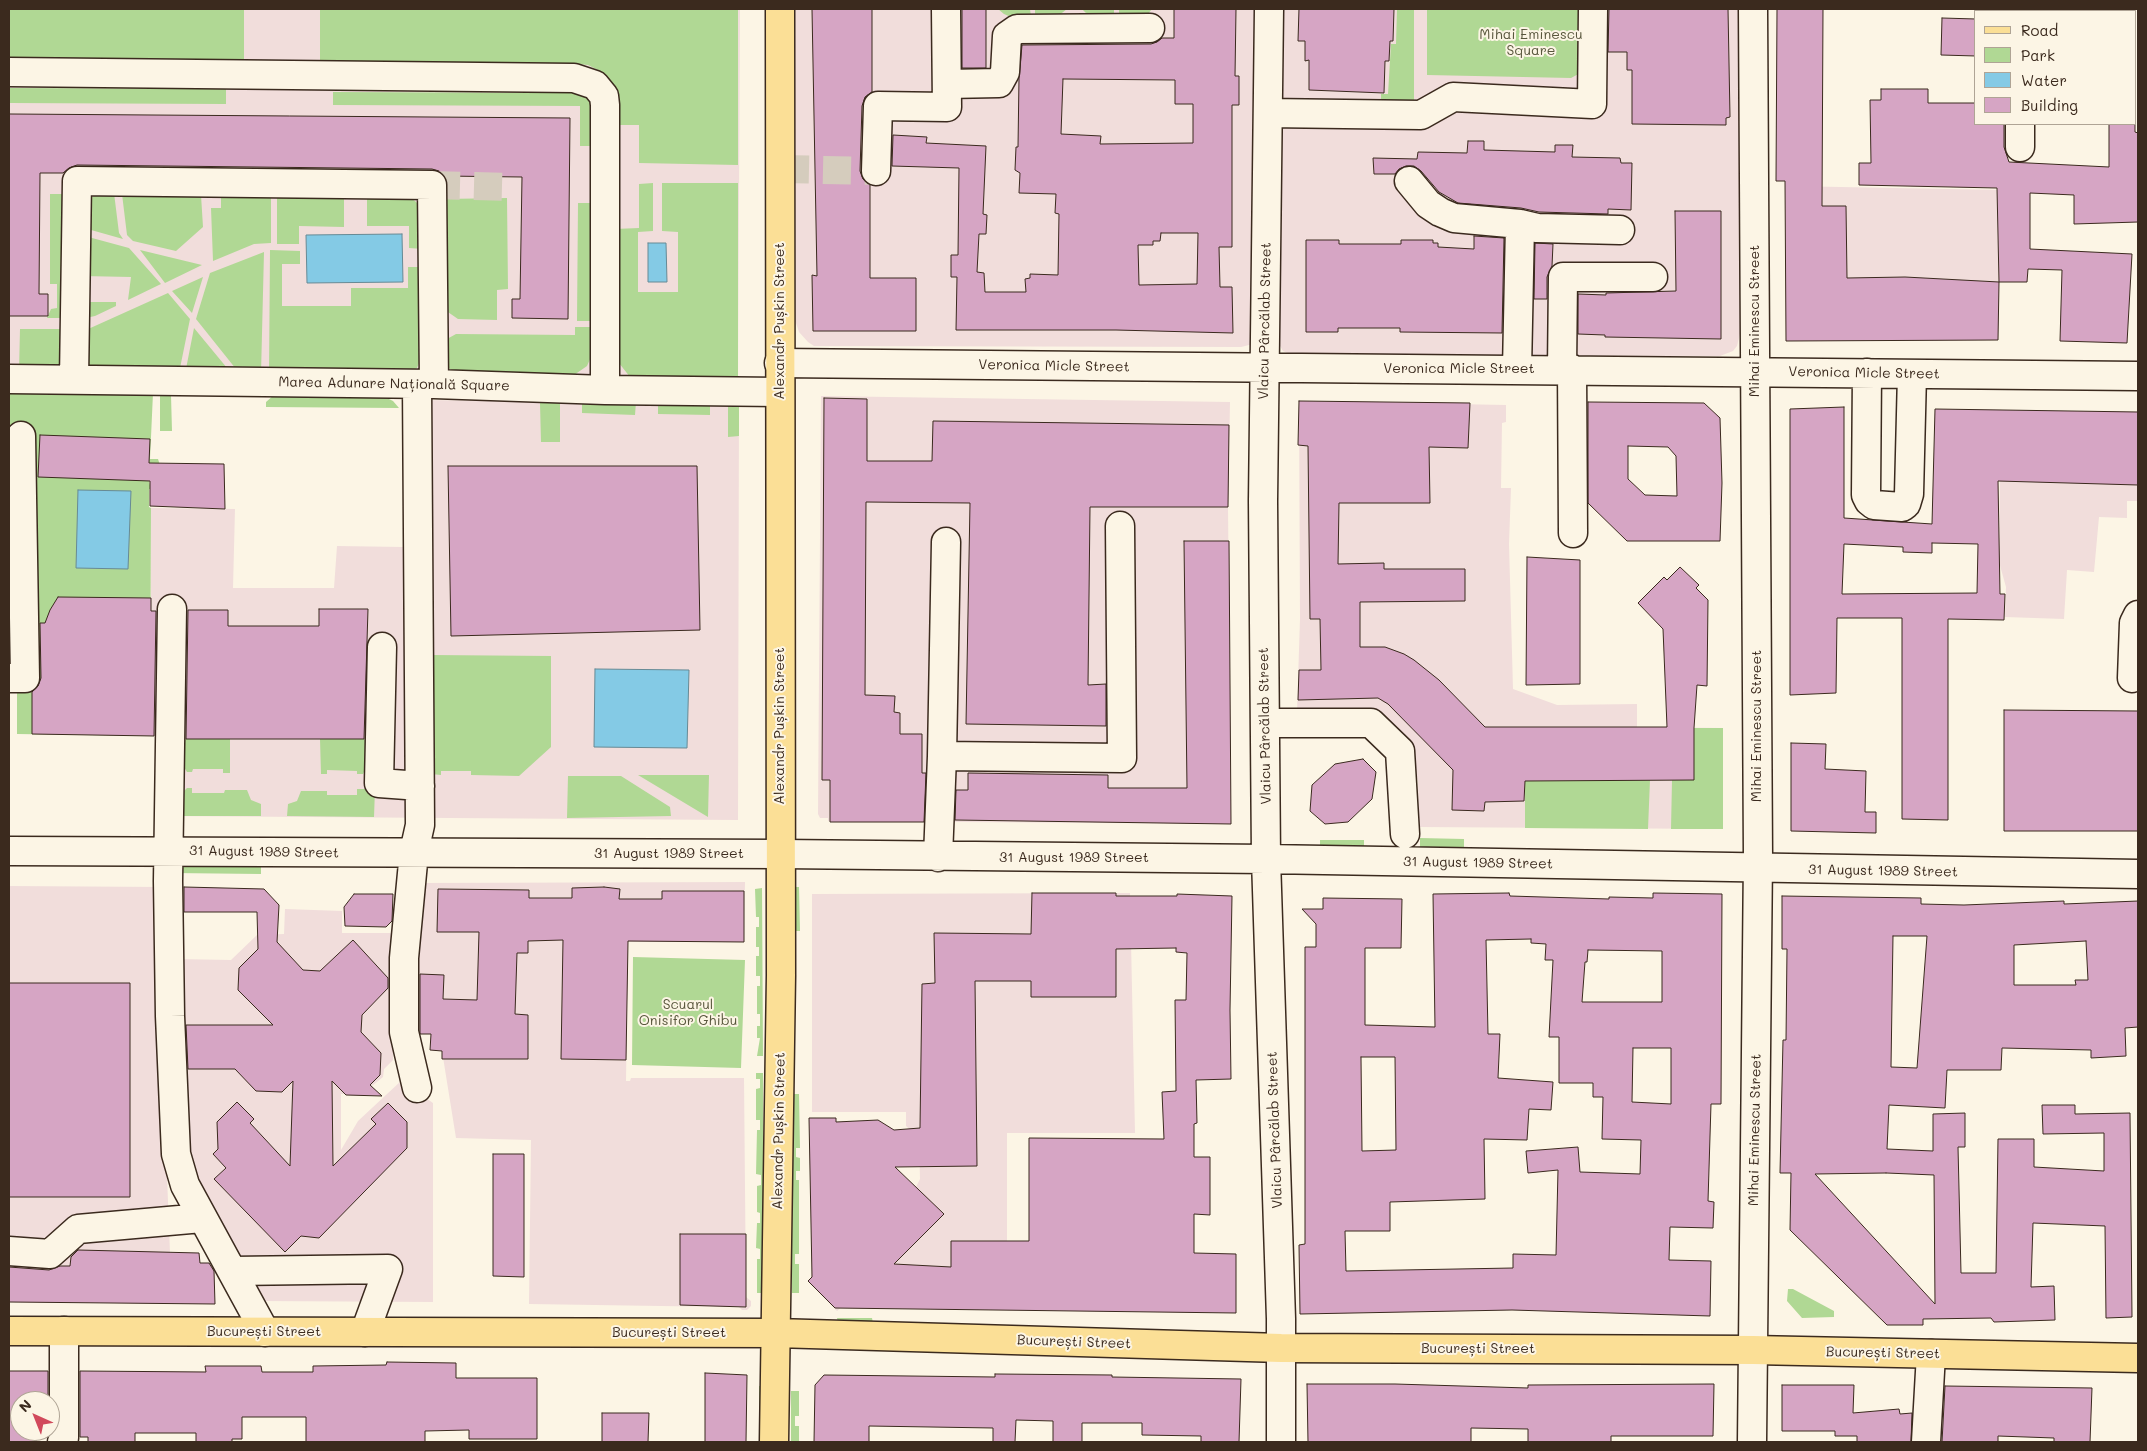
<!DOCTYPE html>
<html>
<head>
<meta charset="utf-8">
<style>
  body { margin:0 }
  #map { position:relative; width:2147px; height:1451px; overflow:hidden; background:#fcf5e5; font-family:Mali,sans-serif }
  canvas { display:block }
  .frame { position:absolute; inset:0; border:10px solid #3b2a1e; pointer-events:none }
  .legend { position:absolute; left:1974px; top:10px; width:162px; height:115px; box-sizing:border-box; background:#fcf5e5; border:1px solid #afa495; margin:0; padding:6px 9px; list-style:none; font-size:15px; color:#3b2a1e }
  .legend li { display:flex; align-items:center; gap:10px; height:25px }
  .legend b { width:25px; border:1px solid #afa495 }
  .north { position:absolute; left:10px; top:1391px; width:50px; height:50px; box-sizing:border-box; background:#fcf5e5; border:1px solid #afa495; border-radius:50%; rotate:316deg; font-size:14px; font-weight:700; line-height:20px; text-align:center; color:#3b2a1e }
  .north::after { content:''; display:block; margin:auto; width:18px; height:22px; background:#d1495b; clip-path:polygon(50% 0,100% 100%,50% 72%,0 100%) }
</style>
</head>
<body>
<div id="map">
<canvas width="2147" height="1451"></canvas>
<div class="frame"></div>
<ul class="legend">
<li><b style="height:6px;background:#fbdf96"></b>Road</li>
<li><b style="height:14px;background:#b0d894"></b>Park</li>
<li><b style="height:14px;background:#84cae5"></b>Water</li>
<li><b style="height:14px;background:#d6a5c4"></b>Building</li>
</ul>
<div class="north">N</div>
</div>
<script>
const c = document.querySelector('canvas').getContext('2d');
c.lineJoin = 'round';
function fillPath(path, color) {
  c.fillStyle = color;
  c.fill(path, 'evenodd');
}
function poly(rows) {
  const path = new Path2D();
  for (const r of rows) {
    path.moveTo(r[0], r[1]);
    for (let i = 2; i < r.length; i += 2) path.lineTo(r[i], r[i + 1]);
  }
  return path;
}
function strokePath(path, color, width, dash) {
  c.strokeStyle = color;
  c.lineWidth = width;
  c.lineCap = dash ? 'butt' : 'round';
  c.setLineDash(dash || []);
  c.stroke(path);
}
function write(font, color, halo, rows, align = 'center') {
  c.font = font + ' Mali,sans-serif';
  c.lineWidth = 4;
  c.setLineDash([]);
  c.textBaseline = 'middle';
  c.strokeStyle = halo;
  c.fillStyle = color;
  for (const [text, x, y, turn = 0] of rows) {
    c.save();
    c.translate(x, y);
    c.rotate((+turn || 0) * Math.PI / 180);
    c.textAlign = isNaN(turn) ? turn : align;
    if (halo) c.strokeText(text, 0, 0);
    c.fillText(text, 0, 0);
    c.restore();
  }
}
const built = poly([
  [9,9,740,9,738,379,9,373],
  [795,9,1259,9,1253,344,1241,347,814,346,808,342,799,332,795,320],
  [1279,9,1741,9,1741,330,1737,346,1733,351,1720,356,1292,355,1283,351,1277,341],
  [1787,186,2003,190,1997,209,1999,282,1998,340,1786,341,1786,206],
  [821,396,1230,402,1228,507,1231,824,828,821,828,818,820,818,818,814],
  [403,400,739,402,738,820,162,816,161,736,150,736,151,508,235,509,233,588,334,588,337,546,403,547],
  [1299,401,1506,405,1506,422,1502,423,1501,488,1511,488,1509,544,1513,689,1557,705,1637,704,1637,727,1723,728,1723,829,1419,827,1418,782,1416,771,1404,743,1297,712,1300,619],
  [2001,410,2138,412,2138,501,2127,501,2127,518,2099,517,2094,572,2067,570,2064,619,2005,617,2006,587,1999,562],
  [745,882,744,942,628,942,626,1081,630,1081,631,1078,744,1078,746,1297,751,1301,751,1306,747,1310,742,1310,738,1306,727,1305,727,1307,529,1304,531,1140,456,1138,442,1051,430,1050,431,1034,413,1033,417,883],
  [9,886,162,887,160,996,170,1253,199,1253,200,1263,214,1263,215,1304,9,1302],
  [1130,893,1135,1133,1007,1133,1007,1310,846,1308,843,1306,837,1311,808,1281,814,1276,810,1166,864,1167,906,1197,916,1187,920,1179,919,1138,906,1126,906,1112,812,1112,812,894],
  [285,909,342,911,342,933,390,933,393,935,393,1060,384,1069,383,1077,362,1094,341,1094,341,1150,358,1121,401,1081,433,1103,433,1302,258,1301,182,1172,176,959,231,960,257,935,284,934]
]);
const green = poly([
  [9,9,244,9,244,60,9,59],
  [320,9,738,9,738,165,639,163,639,125,614,125,612,85,600,71,588,65,578,64,320,62],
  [998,9,1030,9,1031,17,1011,17,1004,14],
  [1035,9,1067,9,1058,16,1035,17],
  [1082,9,1114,9,1114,18,1088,15],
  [1119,9,1152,9,1147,15,1119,18],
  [1397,9,1414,9,1414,103,1381,106,1381,94,1388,94,1391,44,1396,44],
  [1427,9,1584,9,1584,71,1571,78,1427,75],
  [9,88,226,89,226,104,9,103],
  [333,92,578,93,592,98,593,146,580,146,580,106,333,105],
  [653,183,653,231,638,232,638,292,678,292,678,232,662,231,662,183,738,183,738,379,630,377,619,363,616,352,615,229,639,228,639,184],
  [114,193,119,233,123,239,84,228,88,200,97,194],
  [277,193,344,193,344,227,299,226,299,244,277,244],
  [367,193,406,196,415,201,419,205,423,249,409,248,409,226,367,226],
  [50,194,66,194,71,318,47,318,51,309,57,308,57,284,50,284],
  [122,194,201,195,203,227,176,251,133,241,127,235],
  [271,194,271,243,254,244,213,261,211,208,221,208,221,196],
  [507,198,508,289,497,290,497,320,458,319,445,310,443,199],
  [578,203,592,203,591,321,577,321],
  [81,235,129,248,161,284,128,300,131,277,82,276],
  [140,250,202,265,165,283],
  [270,250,300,251,300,264,282,264,282,306,351,306,351,288,408,288,408,267,422,267,421,358,417,368,408,373,269,374],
  [264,252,261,374,240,374,196,319,210,273],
  [203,277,192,313,172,291],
  [168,293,190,319,179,373,90,367,87,361,86,330],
  [83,302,116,302,116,306,95,316,81,319],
  [575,327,592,327,591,357,587,366,574,375,457,373,445,366,447,339,456,334,575,335],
  [194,328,232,374,185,374],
  [20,329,69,329,69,373,19,373],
  [9,391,153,393,150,459,158,459,160,465,149,481,151,489,149,489,149,507,151,508,150,736,17,734,17,428,9,431],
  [160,395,171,395,172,431,160,431],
  [274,395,385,397,393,401,399,408,266,407,266,402],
  [582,401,636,402,635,415,582,413],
  [560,402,560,442,541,442,540,403],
  [658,402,710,403,710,415,658,414],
  [728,402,739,402,739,436,728,437],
  [432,655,551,656,551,747,519,776,471,775,471,771,441,771,441,775,431,774],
  [1694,728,1723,728,1723,829,1671,829,1672,780,1694,780],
  [184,739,230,739,230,773,223,773,223,769,193,769,192,772,187,772,182,764,176,747,184,747],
  [320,739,365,739,365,748,375,749,363,774,357,774,357,771,327,770,327,774,321,774],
  [638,775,709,775,708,817],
  [568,776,621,776,670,807,671,816,567,818],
  [1650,780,1648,829,1525,828,1525,781],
  [187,788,192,788,192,793,224,793,225,790,247,790,251,800,261,804,261,816,175,816,175,800],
  [357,789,375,789,374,817,287,816,288,804,297,801,301,791,327,791,327,795,357,795],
  [1420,838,1464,839,1464,847,1420,847],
  [1320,840,1364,840,1364,849,1320,848],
  [172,862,261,863,261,874,172,873],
  [792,887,799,887,800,931,793,931],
  [762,888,763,1056,757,1056,760,1038,757,1038,757,1026,760,1026,760,1014,757,1014,757,986,760,986,760,976,756,976,756,956,759,956,759,947,756,947,756,927,759,927,759,917,756,917,755,889],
  [633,957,745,960,741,1068,632,1065],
  [756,1073,763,1073,764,1293,757,1293,757,1259,760,1259,760,1249,756,1248,757,1223,760,1223,760,1213,757,1212,757,1186,761,1185,761,1175,756,1174,757,1130,760,1130,760,1120,756,1120,756,1089,760,1088,760,1079,756,1079],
  [792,1094,799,1094,800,1148,796,1148,796,1157,800,1158,800,1171,796,1171,796,1180,799,1180,799,1254,795,1254,795,1264,799,1264,799,1293,792,1293],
  [1788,1289,1793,1289,1834,1311,1834,1317,1802,1318,1787,1301],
  [837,1318,872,1318,873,1323,838,1323],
  [759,1386,763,1386,762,1442,759,1442],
  [791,1391,799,1391,799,1416,795,1416,795,1426,799,1426,799,1442,791,1442]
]);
const water = poly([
  [402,234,403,282,307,283,306,235,402,234],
  [648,243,666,243,667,282,648,282,648,243],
  [78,490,131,491,128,569,76,568,78,490],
  [595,669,689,670,687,748,594,747,595,669]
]);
const building = poly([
  [812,9,872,9,872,92,865,97,862,106,860,171,863,179,870,185,870,278,916,278,916,331,813,331,812,275,817,276,812,9],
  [962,9,986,9,986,68,962,68,962,9],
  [1174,9,1236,9,1235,76,1239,76,1239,105,1232,105,1232,247,1219,247,1220,287,1232,287,1233,333,1116,330,956,330,957,277,951,277,951,255,958,255,959,168,892,166,893,135,927,137,926,143,986,146,983,214,987,215,986,234,979,234,977,272,984,273,985,292,1026,292,1025,279,1030,278,1030,274,1058,275,1059,214,1055,213,1056,194,1019,193,1020,173,1015,170,1016,147,1018,147,1019,78,1022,45,1151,44,1157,42,1162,38,1174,38,1174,9],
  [1063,79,1175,80,1175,104,1193,104,1193,143,1100,144,1101,136,1061,134,1063,79],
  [1161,233,1198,233,1197,284,1139,285,1138,245,1153,245,1153,241,1160,241,1161,233],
  [1299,9,1394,9,1393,41,1390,41,1389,61,1385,61,1384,93,1309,90,1309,60,1305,61,1305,41,1298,41,1299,9],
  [1609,9,1728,9,1730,117,1726,118,1726,125,1632,124,1632,70,1627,70,1627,52,1608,52,1609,9],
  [1777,9,1823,9,1822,206,1846,206,1847,278,1905,277,1999,282,1998,340,1786,341,1785,181,1776,181,1777,9],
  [1942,18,1976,19,1976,56,1941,55,1942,18],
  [1881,89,1928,89,1928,103,1976,103,1976,124,2004,124,2004,147,2009,162,2109,167,2109,124,2135,124,2135,132,2138,133,2138,222,2074,224,2074,195,2030,193,2030,249,2132,254,2127,343,2060,341,2062,270,2028,269,2027,282,1999,282,1997,188,1859,185,1859,163,1871,163,1870,100,1881,100,1881,89],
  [9,114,570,118,568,319,512,318,512,299,520,299,522,177,445,176,439,171,432,169,77,165,69,168,63,173,40,173,39,294,48,294,48,316,9,316,9,114],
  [1468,141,1484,141,1484,150,1555,152,1555,145,1573,145,1572,157,1620,158,1621,163,1632,163,1631,210,1608,209,1608,214,1539,212,1521,208,1458,203,1439,192,1421,171,1414,166,1406,166,1399,169,1395,174,1374,174,1373,158,1417,159,1418,152,1467,153,1468,141],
  [1675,211,1721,211,1721,339,1605,337,1605,335,1578,334,1578,294,1606,295,1606,293,1676,291,1675,211],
  [1474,236,1504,238,1502,333,1400,332,1400,328,1338,328,1338,332,1306,332,1306,240,1339,240,1339,244,1401,244,1401,240,1433,240,1433,243,1438,243,1438,247,1474,249,1474,236],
  [1535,243,1553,244,1552,266,1547,277,1547,299,1534,299,1535,243],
  [824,398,867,399,867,461,932,461,933,421,1229,425,1228,507,1090,507,1088,685,1106,684,1106,726,966,724,970,503,866,502,865,695,895,696,894,712,900,713,900,734,922,734,922,773,926,773,924,822,830,822,830,780,822,780,824,398],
  [1299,401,1470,403,1468,448,1429,447,1430,503,1339,503,1338,564,1384,563,1384,569,1465,569,1465,601,1360,602,1360,647,1385,647,1404,654,1414,660,1439,680,1485,727,1667,727,1663,629,1638,603,1664,577,1667,580,1680,567,1699,585,1696,588,1708,600,1707,686,1697,685,1694,728,1694,780,1525,781,1524,801,1485,802,1484,811,1452,810,1453,770,1388,704,1378,698,1298,700,1299,670,1321,670,1320,619,1310,619,1308,446,1298,445,1299,401],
  [1588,402,1704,403,1720,418,1722,483,1720,541,1627,541,1588,503,1588,402],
  [1628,446,1668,447,1676,456,1677,496,1645,495,1628,479,1628,446],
  [1844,407,1844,518,1932,524,1935,409,2138,412,2138,485,1998,481,2000,594,2005,594,2004,620,1948,619,1948,820,1902,819,1902,618,1837,618,1836,693,1790,695,1790,409,1844,407],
  [1932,543,1978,544,1977,593,1842,594,1844,544,1903,547,1903,552,1932,553,1932,543],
  [40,435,150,439,149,463,224,464,225,509,150,506,150,481,38,477,40,435],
  [448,466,697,466,700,630,451,636,448,466],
  [1184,541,1229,541,1231,824,955,820,956,790,968,790,968,773,1108,775,1108,788,1187,788,1184,541],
  [1527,557,1580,560,1580,684,1526,685,1527,557],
  [58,597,151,598,151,611,156,611,154,736,32,734,32,692,38,686,41,678,40,623,45,623,50,610,58,597],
  [319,609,368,609,364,739,186,739,188,610,228,610,228,626,319,626,319,609],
  [2004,710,2138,711,2138,831,2004,831,2004,710],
  [1791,743,1826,744,1825,769,1866,771,1865,812,1876,812,1876,833,1791,831,1791,743],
  [1363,759,1376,772,1372,799,1348,822,1325,824,1310,811,1312,785,1335,764,1363,759],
  [184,887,264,889,279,905,277,942,303,970,320,971,353,940,388,978,388,988,362,1015,361,1032,381,1053,380,1075,370,1085,382,1096,346,1095,332,1081,333,1166,376,1124,371,1119,388,1103,407,1122,407,1148,319,1238,301,1236,285,1252,214,1179,226,1168,213,1154,218,1149,217,1122,237,1102,254,1119,250,1123,290,1166,293,1081,282,1092,256,1091,235,1069,188,1069,186,1025,273,1025,238,990,239,968,258,949,257,912,184,912,184,887],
  [604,887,620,889,619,899,662,899,662,891,744,891,744,942,628,941,626,1060,561,1059,563,940,528,941,528,953,517,953,515,1014,528,1015,528,1059,442,1059,442,1051,430,1050,431,1034,420,1034,420,974,444,975,443,999,477,1000,479,932,437,932,438,889,529,890,529,898,572,898,572,888,604,887],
  [1032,893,1116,893,1116,896,1177,896,1177,894,1232,896,1230,1010,1231,1079,1196,1080,1197,1123,1194,1124,1194,1157,1210,1157,1210,1215,1194,1214,1194,1253,1236,1254,1236,1313,835,1308,808,1281,812,1277,809,1118,836,1118,836,1122,878,1120,894,1130,920,1128,922,984,935,983,934,933,1031,934,1032,893],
  [1176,948,1176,952,1187,953,1186,1000,1175,1000,1176,1091,1162,1092,1164,1139,1029,1138,1029,1241,951,1241,951,1267,894,1264,944,1214,895,1167,977,1166,975,981,1031,981,1031,997,1116,997,1116,949,1176,948],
  [1509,893,1510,896,1609,899,1609,897,1653,898,1653,893,1722,894,1721,1104,1711,1104,1708,1201,1714,1202,1713,1228,1670,1227,1669,1260,1711,1261,1710,1316,1512,1310,1300,1314,1299,1245,1305,1244,1305,947,1316,947,1316,924,1302,909,1323,909,1323,898,1402,899,1401,948,1365,948,1365,1025,1435,1027,1433,894,1509,893],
  [1531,939,1531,943,1546,944,1545,960,1553,960,1549,1037,1559,1037,1559,1083,1593,1083,1593,1097,1603,1097,1602,1139,1641,1140,1640,1174,1580,1172,1578,1147,1526,1151,1528,1173,1558,1170,1556,1255,1513,1254,1513,1268,1346,1271,1345,1231,1390,1231,1390,1202,1485,1199,1484,1139,1527,1140,1529,1109,1551,1110,1553,1082,1498,1078,1500,1034,1488,1034,1486,940,1531,939],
  [1588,950,1662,951,1662,1002,1582,1002,1585,962,1587,962,1588,950],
  [1633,1048,1671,1048,1671,1104,1632,1102,1633,1048],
  [1361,1057,1395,1057,1396,1150,1362,1151,1361,1057],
  [354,894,393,894,392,921,386,927,345,926,344,907,354,894],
  [1782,896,1921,898,1921,904,1964,905,2064,901,2064,904,2138,901,2138,1027,2125,1028,2126,1056,2091,1058,2091,1050,2002,1048,2001,1070,1947,1070,1945,1108,1889,1105,1887,1149,1933,1151,1933,1114,1965,1113,1965,1147,1958,1147,1961,1273,1996,1273,1998,1139,2034,1139,2034,1167,2104,1171,2104,1133,2043,1134,2042,1105,2075,1105,2075,1114,2130,1113,2132,1317,2106,1318,2105,1226,2033,1223,2031,1287,2054,1286,2055,1320,1994,1322,1991,1318,1923,1319,1923,1325,1887,1325,1790,1230,1791,1173,1780,1173,1783,1040,1786,1040,1787,949,1782,949,1782,896],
  [1893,936,1927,936,1917,1068,1891,1067,1893,936],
  [2086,941,2088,980,2075,980,2076,985,2014,985,2014,945,2086,941],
  [1886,1173,1934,1175,1935,1304,1815,1174,1886,1173],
  [9,983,130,983,130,1197,9,1197,9,983],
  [493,1154,524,1154,524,1277,493,1276,493,1154],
  [680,1234,746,1234,746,1307,680,1305,680,1234],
  [78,1250,199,1253,200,1263,209,1263,214,1271,215,1304,9,1302,9,1267,49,1270,60,1266,70,1266,71,1257,78,1250],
  [387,1362,456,1363,456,1378,537,1378,537,1439,469,1439,469,1430,425,1431,425,1442,306,1442,306,1417,242,1417,242,1439,232,1439,232,1442,196,1442,196,1433,135,1433,135,1442,88,1442,88,1437,80,1437,80,1371,206,1372,205,1366,261,1366,262,1372,313,1372,313,1366,386,1365,387,1362],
  [9,1371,48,1371,48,1401,20,1401,20,1431,48,1431,48,1437,36,1437,36,1442,9,1442,9,1371],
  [705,1373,747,1375,746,1442,705,1442,705,1373],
  [995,1374,1112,1375,1112,1377,1241,1379,1239,1442,1201,1442,1201,1436,1142,1435,1142,1423,1082,1423,1082,1442,1053,1442,1053,1421,1016,1420,1015,1442,993,1442,993,1428,869,1426,869,1442,814,1442,815,1385,824,1375,995,1377,995,1374],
  [1307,1384,1395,1384,1528,1388,1528,1385,1714,1384,1713,1436,1611,1436,1611,1442,1528,1442,1528,1429,1471,1428,1471,1442,1308,1442,1307,1384],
  [1782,1385,1854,1385,1853,1413,1899,1409,1900,1414,1912,1413,1911,1442,1857,1442,1857,1436,1835,1436,1835,1431,1782,1431,1782,1385],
  [1945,1386,2092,1388,2090,1442,2054,1442,2054,1438,1998,1436,1998,1442,1942,1442,1945,1386],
  [602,1413,649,1413,648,1442,602,1442,602,1413]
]);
const minorTunnel = poly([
  [781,169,876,171],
  [432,185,509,187]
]);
const minor = poly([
  [1269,9,1263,501,1266,859,1281,1319,1281,1442],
  [2019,9,2019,11],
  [9,72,574,78,595,85,604,96,605,105,605,390],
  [947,84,999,83,1005,72,1007,36,1017,29,1150,28],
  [1268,113,1421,115,1453,97,1592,104,1593,9],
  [2020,124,2020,147],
  [876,171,878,106,947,107,946,9],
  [1409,181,1428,204,1440,212,1454,218,1520,224,1517,370],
  [1520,224,1537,228,1620,230],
  [779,363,2138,376],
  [1572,369,1573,533],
  [1562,370,1563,277,1653,277],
  [1867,373,1866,495,1869,501,1874,505,1902,507,1906,504,1909,494,1912,374],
  [9,379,434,384,605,390,779,392],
  [74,379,77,181,432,185,434,384],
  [172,609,168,881,170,1016,176,1154,185,1185,265,1332],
  [382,647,379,783,420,786],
  [9,678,25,678,21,436],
  [2132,678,2134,623,2138,615],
  [1265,723,1371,723,1400,751,1405,834],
  [942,756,1122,758,1120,526],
  [9,851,781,854,1266,859,2138,874],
  [938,857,942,756,946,542],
  [417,1088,404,1032,404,958,414,852,420,825,417,384],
  [9,1251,50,1254,78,1229,202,1218],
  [233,1271,388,1269,365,1332],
  [62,1442,64,1438,64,1331],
  [1752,1442,1758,857,1753,9],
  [1926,1442,1931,1354]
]);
const major = poly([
  [9,1331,776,1333,1281,1348,1753,1350,2138,1358],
  [774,1442,781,975,780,9]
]);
const parkNames = [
  ["Mihai Eminescu",1531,35],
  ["Square",1531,51],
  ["Scuarul",688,1005],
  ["Onisifor Ghibu",688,1021]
];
const streetNames = [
  ["Alexandr Pușkin Street",780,321,-90],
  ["Vlaicu Pârcălab Street",1265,321,-89],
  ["Mihai Eminescu Street",1755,321,-90],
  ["Veronica Micle Street",1054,366,1],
  ["Veronica Micle Street",1459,369],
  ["Veronica Micle Street",1864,373,1],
  ["Marea Adunare Națională Square",394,384,1],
  ["Alexandr Pușkin Street",780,726,-90],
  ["Vlaicu Pârcălab Street",1265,726,-91],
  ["Mihai Eminescu Street",1757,726,-90],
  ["31 August 1989 Street",264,852,1],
  ["31 August 1989 Street",669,854],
  ["31 August 1989 Street",1074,858],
  ["31 August 1989 Street",1478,863,1],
  ["31 August 1989 Street",1883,871,1],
  ["Vlaicu Pârcălab Street",1275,1130,-92],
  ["Mihai Eminescu Street",1755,1130,-89],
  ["Alexandr Pușkin Street",779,1131,-89],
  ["București Street",264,1332],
  ["București Street",669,1333],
  ["București Street",1074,1342,2],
  ["București Street",1478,1349],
  ["București Street",1883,1353,1]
];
fillPath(built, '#f1dddb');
fillPath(green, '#b0d894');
fillPath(water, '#84cae5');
strokePath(water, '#678a95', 1);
fillPath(building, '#d6a5c4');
strokePath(building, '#3b2a1e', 1);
strokePath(minorTunnel, '#d5ccbd', 28, [28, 14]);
strokePath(minor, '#3b2a1e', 31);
strokePath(major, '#3b2a1e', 31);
strokePath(minor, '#fcf5e5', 28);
strokePath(major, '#fbdf96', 28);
write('14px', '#58563c', '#fcf5e5', parkNames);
write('14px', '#3b2a1e', '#fcf5e5', streetNames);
</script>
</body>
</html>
